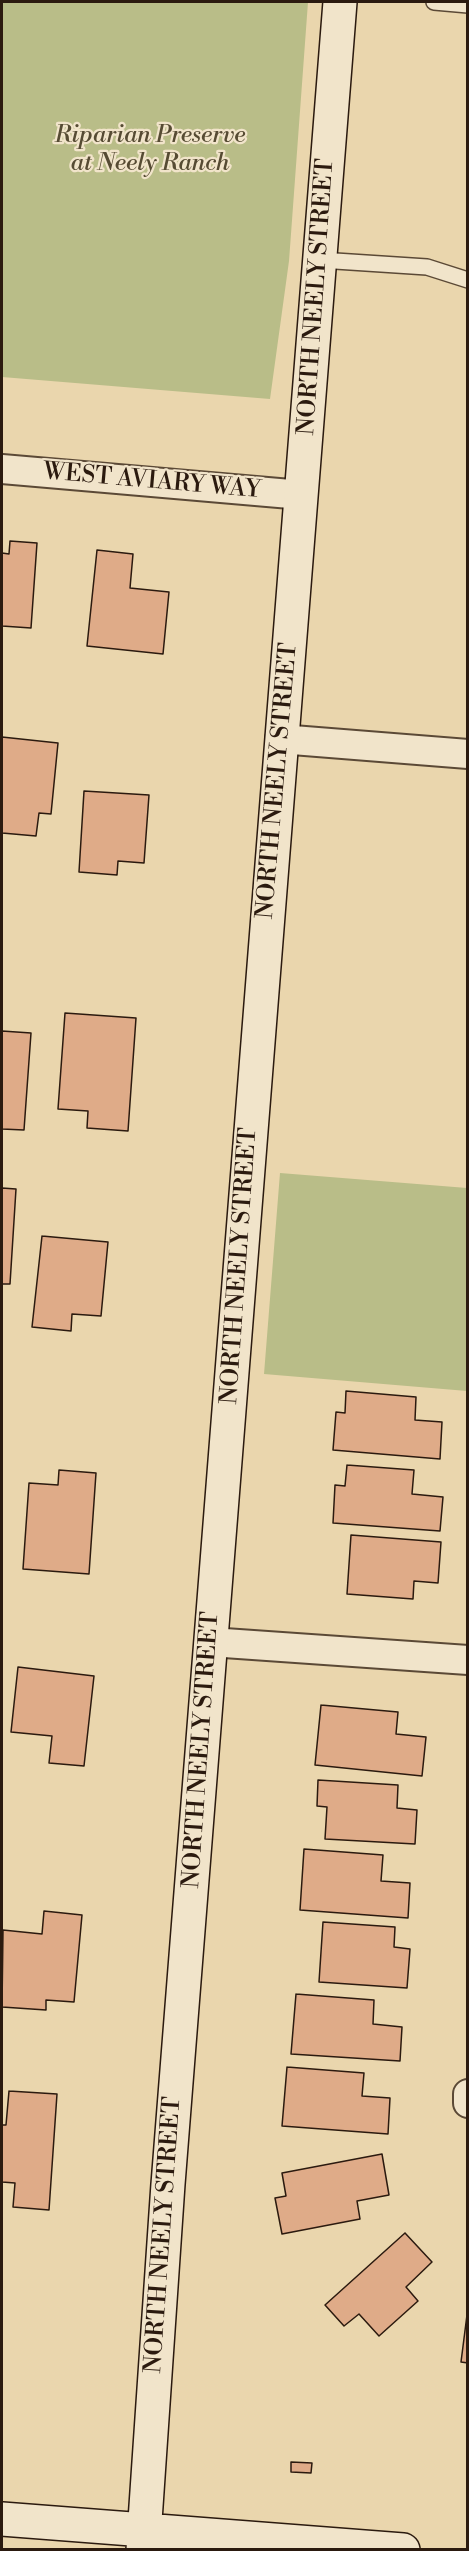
<!DOCTYPE html>
<html>
<head>
<meta charset="utf-8">
<style>
  body { margin:0 }
  #map { position:relative; width:469px; height:2551px; overflow:hidden; background:#ead6ad; font-family:"Libre Bodoni",serif }
  canvas { display:block }
  .frame { position:absolute; inset:0; border:3px solid #2b1a0f; pointer-events:none }
</style>
</head>
<body>
<div id="map">
<canvas width="469" height="2551"></canvas>
<div class="frame"></div>
</div>
<script>
const c = document.querySelector('canvas').getContext('2d');
c.lineJoin = 'round';
function fillPath(path, color) {
  c.fillStyle = color;
  c.fill(path, 'evenodd');
}
function poly(rows) {
  const path = new Path2D();
  for (const r of rows) {
    path.moveTo(r[0], r[1]);
    for (let i = 2; i < r.length; i += 2) path.lineTo(r[i], r[i + 1]);
  }
  return path;
}
function strokePath(path, color, width, dash) {
  c.strokeStyle = color;
  c.lineWidth = width;
  c.lineCap = dash ? 'butt' : 'round';
  c.setLineDash(dash || []);
  c.stroke(path);
}
function write(font, color, halo, rows, align = 'center') {
  c.font = font + ' "Libre Bodoni",serif';
  c.lineWidth = 4.5;
  c.setLineDash([]);
  c.textBaseline = 'middle';
  c.strokeStyle = halo;
  c.fillStyle = color;
  for (const [text, x, y, turn = 0] of rows) {
    c.save();
    c.translate(x, y);
    c.rotate((+turn || 0) * Math.PI / 180);
    c.textAlign = isNaN(turn) ? turn : align;
    if (halo) c.strokeText(text, 0, 0);
    c.fillText(text, 0, 0);
    c.restore();
  }
}
const green = poly([
  [2,2,308,2,289,261,270,399,2,377],
  [280,1173,467,1188,467,1391,264,1374]
]);
const building = poly([
  [10,541,37,543,31,628,2,626,2,553,9,554,10,541],
  [97,550,133,554,130,588,169,592,163,654,87,646,97,550],
  [2,737,58,743,51,814,39,813,36,836,2,833,2,737],
  [84,791,149,795,144,863,118,861,117,875,79,872,84,791],
  [65,1013,136,1018,128,1131,87,1128,88,1111,58,1109,65,1013],
  [2,1031,31,1033,24,1130,2,1129,2,1031],
  [2,1188,16,1189,10,1284,2,1284,2,1188],
  [42,1236,108,1242,101,1316,72,1314,71,1331,32,1327,42,1236],
  [346,1391,416,1397,415,1420,442,1422,440,1459,333,1450,336,1412,345,1413,346,1391],
  [347,1465,414,1470,412,1494,443,1497,440,1531,333,1523,335,1485,345,1486,347,1465],
  [59,1470,96,1473,89,1574,23,1569,29,1483,58,1485,59,1470],
  [351,1535,441,1542,438,1583,414,1581,413,1599,347,1594,351,1535],
  [18,1667,94,1676,84,1766,49,1763,52,1736,11,1732,18,1667],
  [321,1705,398,1712,396,1734,426,1737,422,1776,315,1765,321,1705],
  [318,1780,398,1785,397,1808,417,1810,415,1844,325,1839,327,1807,317,1806,318,1780],
  [304,1849,383,1855,381,1881,410,1883,408,1918,300,1910,304,1849],
  [44,1911,82,1915,74,2002,46,2000,46,2010,2,2007,3,1930,42,1934,44,1911],
  [323,1922,395,1927,394,1947,410,1949,407,1988,319,1982,323,1922],
  [296,1994,374,2000,373,2024,402,2027,400,2061,291,2054,296,1994],
  [287,2067,364,2073,362,2096,390,2098,388,2134,282,2126,287,2067],
  [9,2091,57,2094,49,2210,13,2207,15,2183,2,2182,2,2125,6,2125,9,2091],
  [382,2154,389,2195,357,2201,360,2219,282,2234,275,2198,286,2196,282,2173,382,2154],
  [405,2233,432,2262,406,2287,418,2301,379,2336,359,2314,344,2326,325,2305,405,2233],
  [468,2307,468,2363,461,2362,468,2307],
  [291,2462,312,2463,311,2473,291,2472,291,2462]
]);
const lane = poly([
  [434,2,468,5],
  [320,260,427,267,468,280]
]);
const street = poly([
  [2,469,302,495],
  [280,739,468,754],
  [210,1642,468,1660],
  [468,2094,468,2103]
]);
const secondary = poly([
  [2,2519,403,2550],
  [143,2550,168,2184,340,2]
]);
const parkNames = [
  ["Riparian Preserve",150,136],
  ["at Neely Ranch",150,164]
];
const streetNames = [
  ["NORTH NEELY STREET",317,297,-86],
  ["WEST AVIARY WAY",152,482,5],
  ["NORTH NEELY STREET",278,781,-85],
  ["NORTH NEELY STREET",240,1266,-86],
  ["NORTH NEELY STREET",202,1750,-86],
  ["NORTH NEELY STREET",164,2235,-86]
];
fillPath(green, '#b9bd88');
fillPath(building, '#dfab88');
strokePath(building, '#2b1a0f', 1.5);
strokePath(lane, '#5b4936', 18);
strokePath(street, '#5b4936', 32);
strokePath(secondary, '#2b1a0f', 36);
strokePath(lane, '#f1e4ca', 15);
strokePath(street, '#f1e4ca', 28);
strokePath(secondary, '#f1e4ca', 33);
write('italic 24px', '#564b33', '#f1e4ca', parkNames);
write('24px', '#2b1a0f', '#f1e4ca', streetNames);
</script>
</body>
</html>
